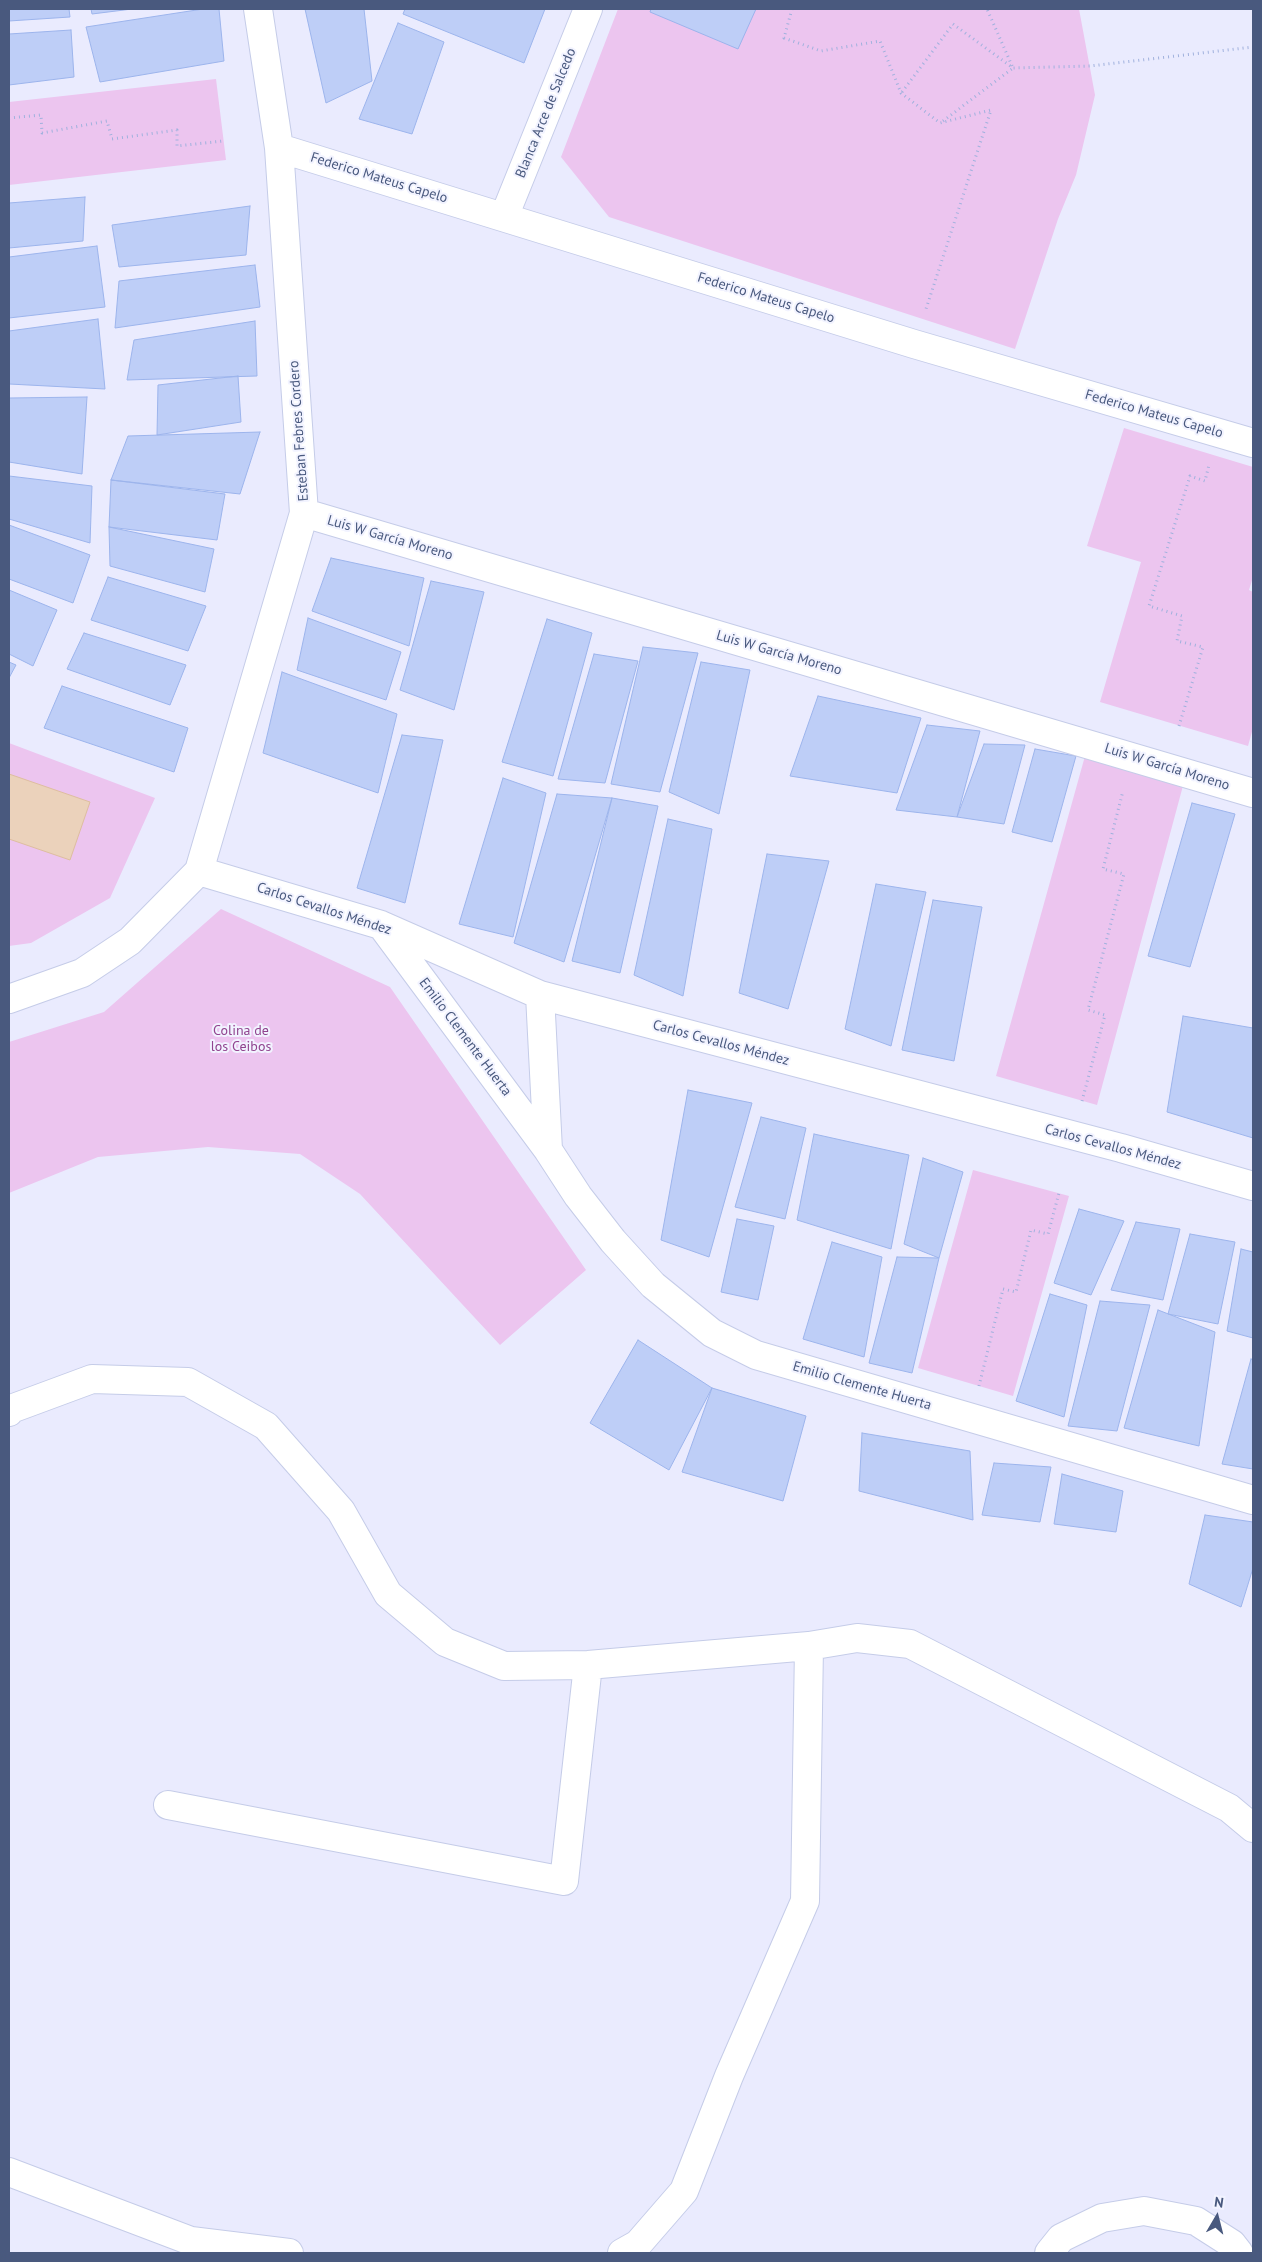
<!DOCTYPE html>
<html>
<head>
<meta charset="utf-8">
<style>
  body { margin:0 }
  #map { position:relative; width:1262px; height:2262px; overflow:hidden; background:#eaebfe; font-family:"PT Sans",sans-serif }
  canvas { display:block }
  .frame { position:absolute; inset:0; border:10px solid #49597e; pointer-events:none }
  .north { position:absolute; left:1192px; top:2192px; width:50px; height:50px; -webkit-text-stroke:4px #f2f3ff; paint-order:stroke; rotate:8deg; font-size:14px; font-weight:700; line-height:20px; text-align:center; color:#49597e }
  .north::after { content:''; display:block; margin:auto; width:18px; height:22px; background:#49597e; clip-path:polygon(50% 0,100% 100%,50% 72%,0 100%) }
</style>
</head>
<body>
<div id="map">
<canvas width="1262" height="2262"></canvas>
<div class="frame"></div>
<div class="north">N</div>
</div>
<script>
const c = document.querySelector('canvas').getContext('2d');
c.lineJoin = 'round';
function fillPath(path, color) {
  c.fillStyle = color;
  c.fill(path, 'evenodd');
}
function poly(rows) {
  const path = new Path2D();
  for (const r of rows) {
    path.moveTo(r[0], r[1]);
    for (let i = 2; i < r.length; i += 2) path.lineTo(r[i], r[i + 1]);
  }
  return path;
}
function strokePath(path, color, width, dash) {
  c.strokeStyle = color;
  c.lineWidth = width;
  c.lineCap = dash ? 'butt' : 'round';
  c.setLineDash(dash || []);
  c.stroke(path);
}
function write(font, color, halo, rows, align = 'center') {
  c.font = font + ' "PT Sans",sans-serif';
  c.lineWidth = 4;
  c.setLineDash([]);
  c.textBaseline = 'middle';
  c.strokeStyle = halo;
  c.fillStyle = color;
  for (const [text, x, y, turn = 0] of rows) {
    c.save();
    c.translate(x, y);
    c.rotate((+turn || 0) * Math.PI / 180);
    c.textAlign = isNaN(turn) ? turn : align;
    if (halo) c.strokeText(text, 0, 0);
    c.fillText(text, 0, 0);
    c.restore();
  }
}
const green = poly([
  [618,9,1079,9,1095,95,1076,175,1058,219,1015,349,609,217,561,157],
  [216,79,226,160,9,185,9,102],
  [1124,428,1253,467,1253,577,1249,590,1253,592,1253,728,1248,746,1100,702,1141,562,1087,546],
  [9,743,155,798,110,898,31,943,9,946],
  [1085,756,1184,782,1097,1105,996,1076],
  [221,909,390,987,586,1270,500,1345,360,1194,300,1154,208,1147,98,1157,9,1193,9,1042,104,1012],
  [973,1170,1069,1196,1013,1396,918,1368]
]);
const water = poly([
  [9,774,90,802,70,860,9,839,9,774]
]);
const building = poly([
  [9,9,69,9,70,17,9,21,9,9],
  [91,9,132,9,92,14,91,9],
  [203,9,219,9,224,61,100,82,86,27,203,9],
  [305,9,364,9,372,81,326,103,305,9],
  [405,9,545,9,524,63,403,14,405,9],
  [651,9,756,9,738,49,650,12,651,9],
  [398,23,444,42,412,134,359,119,398,23],
  [71,30,74,77,9,85,9,34,71,30],
  [85,197,83,241,9,248,9,203,85,197],
  [250,206,246,255,119,267,112,225,250,206],
  [97,246,105,307,9,318,9,257,97,246],
  [255,265,260,307,115,328,119,281,255,265],
  [98,319,105,389,9,384,9,331,98,319],
  [255,321,257,376,127,380,134,340,255,321],
  [238,376,241,422,157,435,158,385,238,376],
  [87,397,82,474,9,462,9,398,87,397],
  [260,432,240,494,111,480,128,436,260,432],
  [9,476,92,486,90,543,9,519,9,476],
  [111,480,225,494,217,540,109,527,111,480],
  [9,525,90,555,73,603,9,579,9,525],
  [109,527,214,549,205,592,110,566,109,527],
  [331,558,424,578,409,646,312,611,331,558],
  [108,577,206,606,188,651,91,620,108,577],
  [431,581,484,592,454,710,400,690,431,581],
  [9,590,57,610,33,666,9,654,9,590],
  [308,618,401,652,386,700,297,670,308,618],
  [547,619,592,633,553,776,502,762,547,619],
  [84,633,186,665,170,705,67,669,84,633],
  [643,647,698,653,660,792,611,784,643,647],
  [594,654,638,661,605,783,558,779,594,654],
  [9,662,16,665,9,678,9,662],
  [701,662,750,670,719,814,669,792,701,662],
  [282,672,397,714,378,793,263,753,282,672],
  [62,686,188,728,174,772,44,728,62,686],
  [818,696,921,718,897,793,790,776,818,696],
  [927,725,980,731,957,817,896,810,927,725],
  [402,735,443,740,405,903,357,888,402,735],
  [984,744,1025,745,1004,824,957,817,984,744],
  [1035,749,1076,756,1052,842,1012,832,1035,749],
  [503,778,546,793,513,937,459,924,503,778],
  [557,794,612,798,564,962,514,943,557,794],
  [612,798,658,806,620,973,572,961,612,798],
  [1192,803,1235,814,1190,967,1148,956,1192,803],
  [668,819,712,829,683,996,634,975,668,819],
  [767,854,829,861,788,1009,739,993,767,854],
  [876,884,926,892,891,1046,845,1029,876,884],
  [933,900,982,907,954,1061,902,1050,933,900],
  [1183,1016,1253,1028,1253,1138,1167,1112,1183,1016],
  [688,1090,752,1103,709,1257,661,1240,688,1090],
  [761,1117,806,1128,785,1219,735,1207,761,1117],
  [814,1134,909,1155,891,1249,797,1220,814,1134],
  [923,1158,963,1172,939,1258,904,1244,923,1158],
  [1079,1209,1124,1221,1091,1295,1054,1283,1079,1209],
  [737,1219,774,1226,758,1300,721,1292,737,1219],
  [1136,1222,1180,1229,1163,1300,1111,1290,1136,1222],
  [1190,1234,1235,1242,1218,1324,1168,1314,1190,1234],
  [832,1242,882,1257,864,1357,803,1339,832,1242],
  [1241,1249,1253,1252,1253,1338,1227,1331,1241,1249],
  [897,1257,939,1258,912,1373,869,1363,897,1257],
  [1050,1294,1087,1305,1064,1417,1016,1401,1050,1294],
  [1100,1301,1150,1305,1117,1431,1068,1426,1100,1301],
  [1158,1310,1215,1332,1199,1446,1124,1428,1158,1310],
  [638,1340,712,1388,669,1470,590,1423,638,1340],
  [1251,1359,1253,1360,1253,1469,1222,1464,1251,1359],
  [712,1388,806,1416,783,1501,682,1472,712,1388],
  [862,1433,970,1451,973,1520,859,1491,862,1433],
  [994,1463,1051,1467,1040,1522,982,1515,994,1463],
  [1062,1474,1123,1491,1116,1532,1054,1524,1062,1474],
  [1205,1515,1253,1522,1253,1568,1241,1607,1189,1584,1205,1515]
]);
const path = poly([
  [792,9,784,38,821,51,880,41,901,93,940,123,991,110,925,312],
  [902,92,953,24,1013,68,1090,66,1253,47],
  [9,118,41,115,42,133,107,121,112,139,177,130,177,146,223,141],
  [943,121,1013,68,987,9],
  [1179,726,1203,647,1177,641,1182,616,1149,606,1190,476,1205,481,1209,465],
  [1082,1101,1105,1015,1088,1010,1124,874,1103,869,1123,791],
  [979,1386,1003,1289,1016,1292,1031,1230,1048,1234,1059,1193]
]);
const minor = poly([
  [279,148,914,344,1253,443],
  [504,217,588,9],
  [304,513,1253,793],
  [199,871,381,925,540,995,1121,1148,1253,1186],
  [382,926,548,1150,578,1196,613,1241,653,1285,712,1333,756,1355,1253,1500],
  [540,995,548,1150],
  [9,999,82,973,130,941,199,871,304,513,279,148,258,9],
  [9,1412,11,1409,92,1379,188,1382,266,1426,341,1511,388,1594,445,1642,504,1666,588,1665,809,1646,857,1638,910,1644,1229,1808,1253,1828],
  [168,1805,564,1881,588,1665],
  [9,2172,191,2241,289,2253],
  [622,2253,638,2244,684,2191,729,2076,805,1901,809,1646],
  [1049,2253,1061,2238,1102,2218,1144,2211,1196,2221,1232,2244,1239,2253]
]);
const streetNames = [
  ["Blanca Arce de Salcedo",546,113,-68],
  ["Federico Mateus Capelo",379,178,17],
  ["Federico Mateus Capelo",766,298,17],
  ["Federico Mateus Capelo",1154,414,16],
  ["Esteban Febres Cordero",299,431,-94],
  ["Luis W García Moreno",390,538,16],
  ["Luis W García Moreno",779,653,16],
  ["Luis W García Moreno",1167,767,17],
  ["Carlos Cevallos Méndez",324,909,18],
  ["Emilio Clemente Huerta",465,1037,53],
  ["Carlos Cevallos Méndez",721,1043,15],
  ["Carlos Cevallos Méndez",1113,1147,15],
  ["Emilio Clemente Huerta",862,1386,16]
];
const parkNames = [
  ["Colina de",241,1031],
  ["los Ceibos",241,1047]
];
fillPath(green, '#ecc5ef');
fillPath(water, '#ebd2bb');
strokePath(water, '#debea0', 1);
fillPath(building, '#becef7');
strokePath(building, '#9cb4ec', 1);
strokePath(minor, '#c5cce8', 30);
strokePath(path, '#a0b1dd', 3, [1, 4]);
strokePath(minor, '#fff', 28);
write('14px', '#49597e', '#f2f3ff', streetNames);
write('14px', '#91448f', '#f2f3ff', parkNames);
</script>
</body>
</html>
